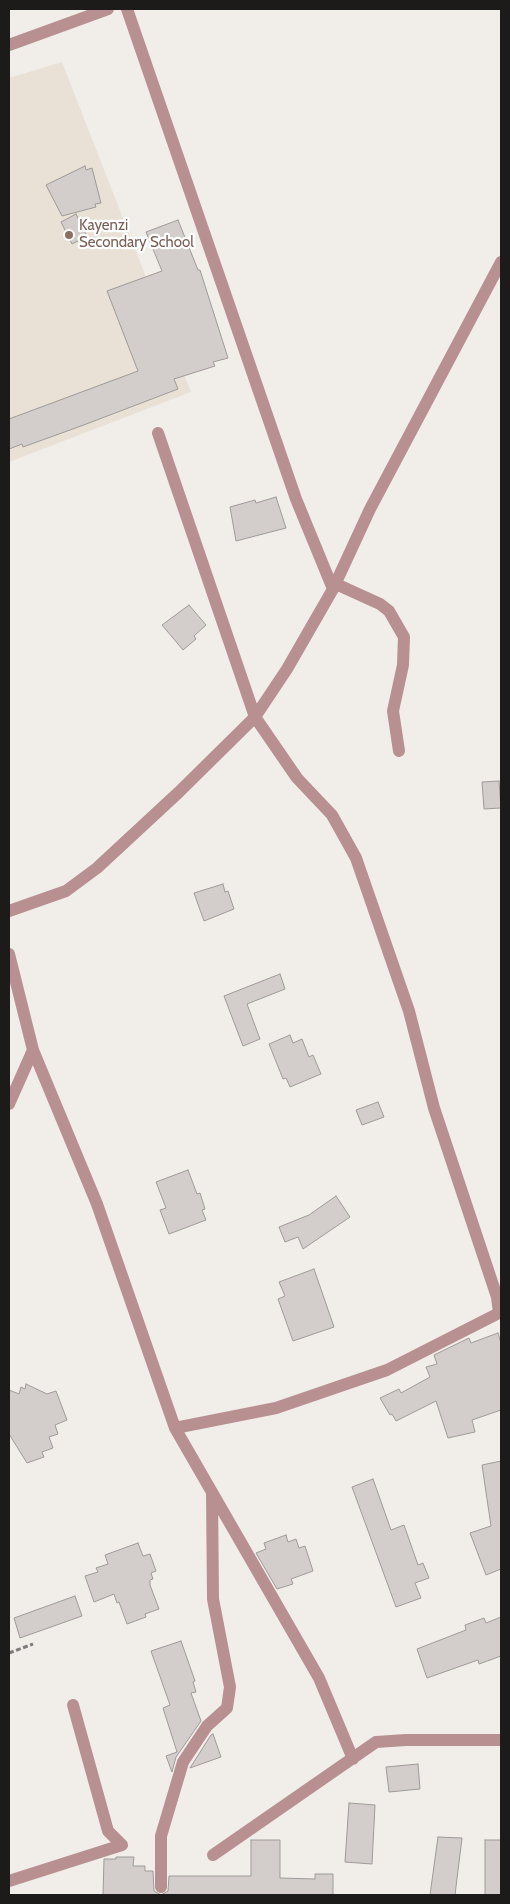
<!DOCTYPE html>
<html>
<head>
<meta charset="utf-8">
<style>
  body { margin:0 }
  #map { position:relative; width:510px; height:1904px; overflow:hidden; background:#f1eeea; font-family:Cabin,sans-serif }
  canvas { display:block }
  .frame { position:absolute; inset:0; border:10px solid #1c1b1a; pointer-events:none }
</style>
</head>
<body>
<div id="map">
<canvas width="510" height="1904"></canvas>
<div class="frame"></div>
</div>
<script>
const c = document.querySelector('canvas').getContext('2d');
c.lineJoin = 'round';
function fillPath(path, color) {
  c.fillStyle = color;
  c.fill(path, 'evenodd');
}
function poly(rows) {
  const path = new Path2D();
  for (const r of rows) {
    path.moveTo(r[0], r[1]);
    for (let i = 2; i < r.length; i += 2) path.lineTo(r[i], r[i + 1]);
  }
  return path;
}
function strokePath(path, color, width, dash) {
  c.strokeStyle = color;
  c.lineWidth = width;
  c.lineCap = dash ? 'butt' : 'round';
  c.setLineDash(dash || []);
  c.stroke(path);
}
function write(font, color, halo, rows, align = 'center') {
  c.font = font + ' Cabin,sans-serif';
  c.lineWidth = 4.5;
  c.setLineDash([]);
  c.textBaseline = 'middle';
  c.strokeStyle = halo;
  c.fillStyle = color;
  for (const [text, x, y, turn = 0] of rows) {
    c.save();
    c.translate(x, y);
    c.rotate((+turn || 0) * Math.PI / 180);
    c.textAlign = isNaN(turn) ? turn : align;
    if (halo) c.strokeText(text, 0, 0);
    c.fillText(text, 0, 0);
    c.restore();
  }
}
const built = poly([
  [62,62,191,392,9,462,9,78]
]);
const building = poly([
  [85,166,86,170,92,168,101,203,95,204,96,207,62,216,46,185,85,166],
  [76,214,87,236,72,244,61,222,76,214],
  [178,220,198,270,200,270,228,358,213,362,215,366,174,379,178,389,81,426,23,447,22,444,9,449,9,419,138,371,107,291,162,271,146,232,178,220],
  [276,497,286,528,236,541,230,507,255,500,256,503,276,497],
  [189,605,206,625,194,636,196,639,183,650,162,625,189,605],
  [499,781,501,808,484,809,482,782,499,781],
  [223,884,225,892,228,891,234,909,204,921,194,893,223,884],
  [280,974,285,989,247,1004,260,1039,243,1046,224,996,280,974],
  [290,1035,293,1043,302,1039,309,1057,313,1055,321,1074,290,1087,286,1078,283,1079,269,1044,290,1035],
  [378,1102,384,1117,362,1125,356,1110,378,1102],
  [188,1170,197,1194,200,1193,205,1209,202,1210,206,1220,169,1234,160,1210,166,1208,156,1182,188,1170],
  [336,1196,350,1217,303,1249,298,1237,285,1242,279,1227,309,1215,336,1196],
  [314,1269,334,1327,293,1341,278,1299,285,1296,279,1282,314,1269],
  [498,1333,501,1343,501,1410,472,1420,475,1432,448,1438,436,1401,396,1421,392,1414,390,1415,380,1398,399,1389,401,1393,430,1377,426,1367,437,1364,434,1355,469,1338,471,1343,498,1333],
  [26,1384,47,1394,56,1391,67,1420,55,1425,58,1434,49,1437,53,1448,42,1452,44,1457,27,1463,9,1434,9,1390,19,1394,21,1387,25,1389,26,1384],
  [501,1461,501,1569,486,1575,470,1533,491,1526,482,1465,501,1461],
  [373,1479,391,1530,404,1525,418,1565,423,1563,429,1578,415,1583,421,1598,396,1607,352,1487,373,1479],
  [286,1535,288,1542,296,1539,299,1548,305,1546,313,1571,291,1579,293,1584,277,1589,256,1553,266,1549,264,1543,286,1535],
  [138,1543,143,1556,150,1554,156,1571,151,1573,153,1579,150,1580,150,1585,159,1609,145,1614,146,1617,127,1624,119,1602,117,1603,114,1594,94,1602,85,1576,98,1572,96,1568,108,1564,105,1555,138,1543],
  [75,1596,82,1616,20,1638,14,1618,75,1596],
  [501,1617,501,1656,479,1664,478,1660,427,1678,417,1649,466,1630,465,1625,484,1618,486,1623,501,1617],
  [181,1641,195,1681,193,1682,196,1692,191,1693,201,1721,176,1757,172,1772,166,1756,177,1752,163,1708,170,1705,151,1651,181,1641],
  [213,1734,221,1757,190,1768,211,1735,213,1734],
  [418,1764,420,1789,389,1792,386,1767,418,1764],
  [349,1803,375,1805,372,1864,345,1862,349,1803],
  [438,1837,462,1838,455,1895,430,1895,438,1837],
  [251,1840,280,1840,280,1878,315,1879,315,1874,333,1874,333,1895,103,1895,104,1859,116,1859,116,1857,134,1857,133,1866,145,1866,145,1871,153,1871,154,1891,161,1895,168,1891,169,1876,251,1876,251,1840],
  [485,1840,501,1840,501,1895,485,1895,485,1840]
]);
const path = poly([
  [9,1653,33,1644]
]);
const minor = poly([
  [127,9,296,499,333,589,336,584,380,604,389,611,404,637,403,665,393,711,399,751],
  [9,45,108,9],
  [158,433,255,717,297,778,332,815,356,858,409,1011,434,1108,497,1297,499,1313,387,1370,276,1408,175,1428],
  [9,911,66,891,97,868,179,792,255,717,287,669,333,589,370,509,501,262],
  [9,954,33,1050,97,1204,175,1428,319,1678,353,1759],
  [9,1104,33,1050],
  [213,1855,376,1742,406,1740,501,1740],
  [9,1881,122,1845,108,1831,73,1705],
  [161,1887,161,1836,183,1762,207,1726,227,1708,230,1687,213,1599,212,1492]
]);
const markers = [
  [69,235,5,"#8d6e63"]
];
const educationNames = [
  ["Kayenzi",79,226],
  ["Secondary School",79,243]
];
fillPath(built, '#e9e1d6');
fillPath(building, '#d3cecb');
strokePath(building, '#9e9a97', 1);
strokePath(path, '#7f7d7b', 3, [5, 2.5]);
strokePath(minor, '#b89091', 12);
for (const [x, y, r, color] of markers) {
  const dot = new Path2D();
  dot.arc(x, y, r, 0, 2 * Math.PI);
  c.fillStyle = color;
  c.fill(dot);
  strokePath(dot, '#fff', 2);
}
write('15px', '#785e54', '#fff', educationNames, 'left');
</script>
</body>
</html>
